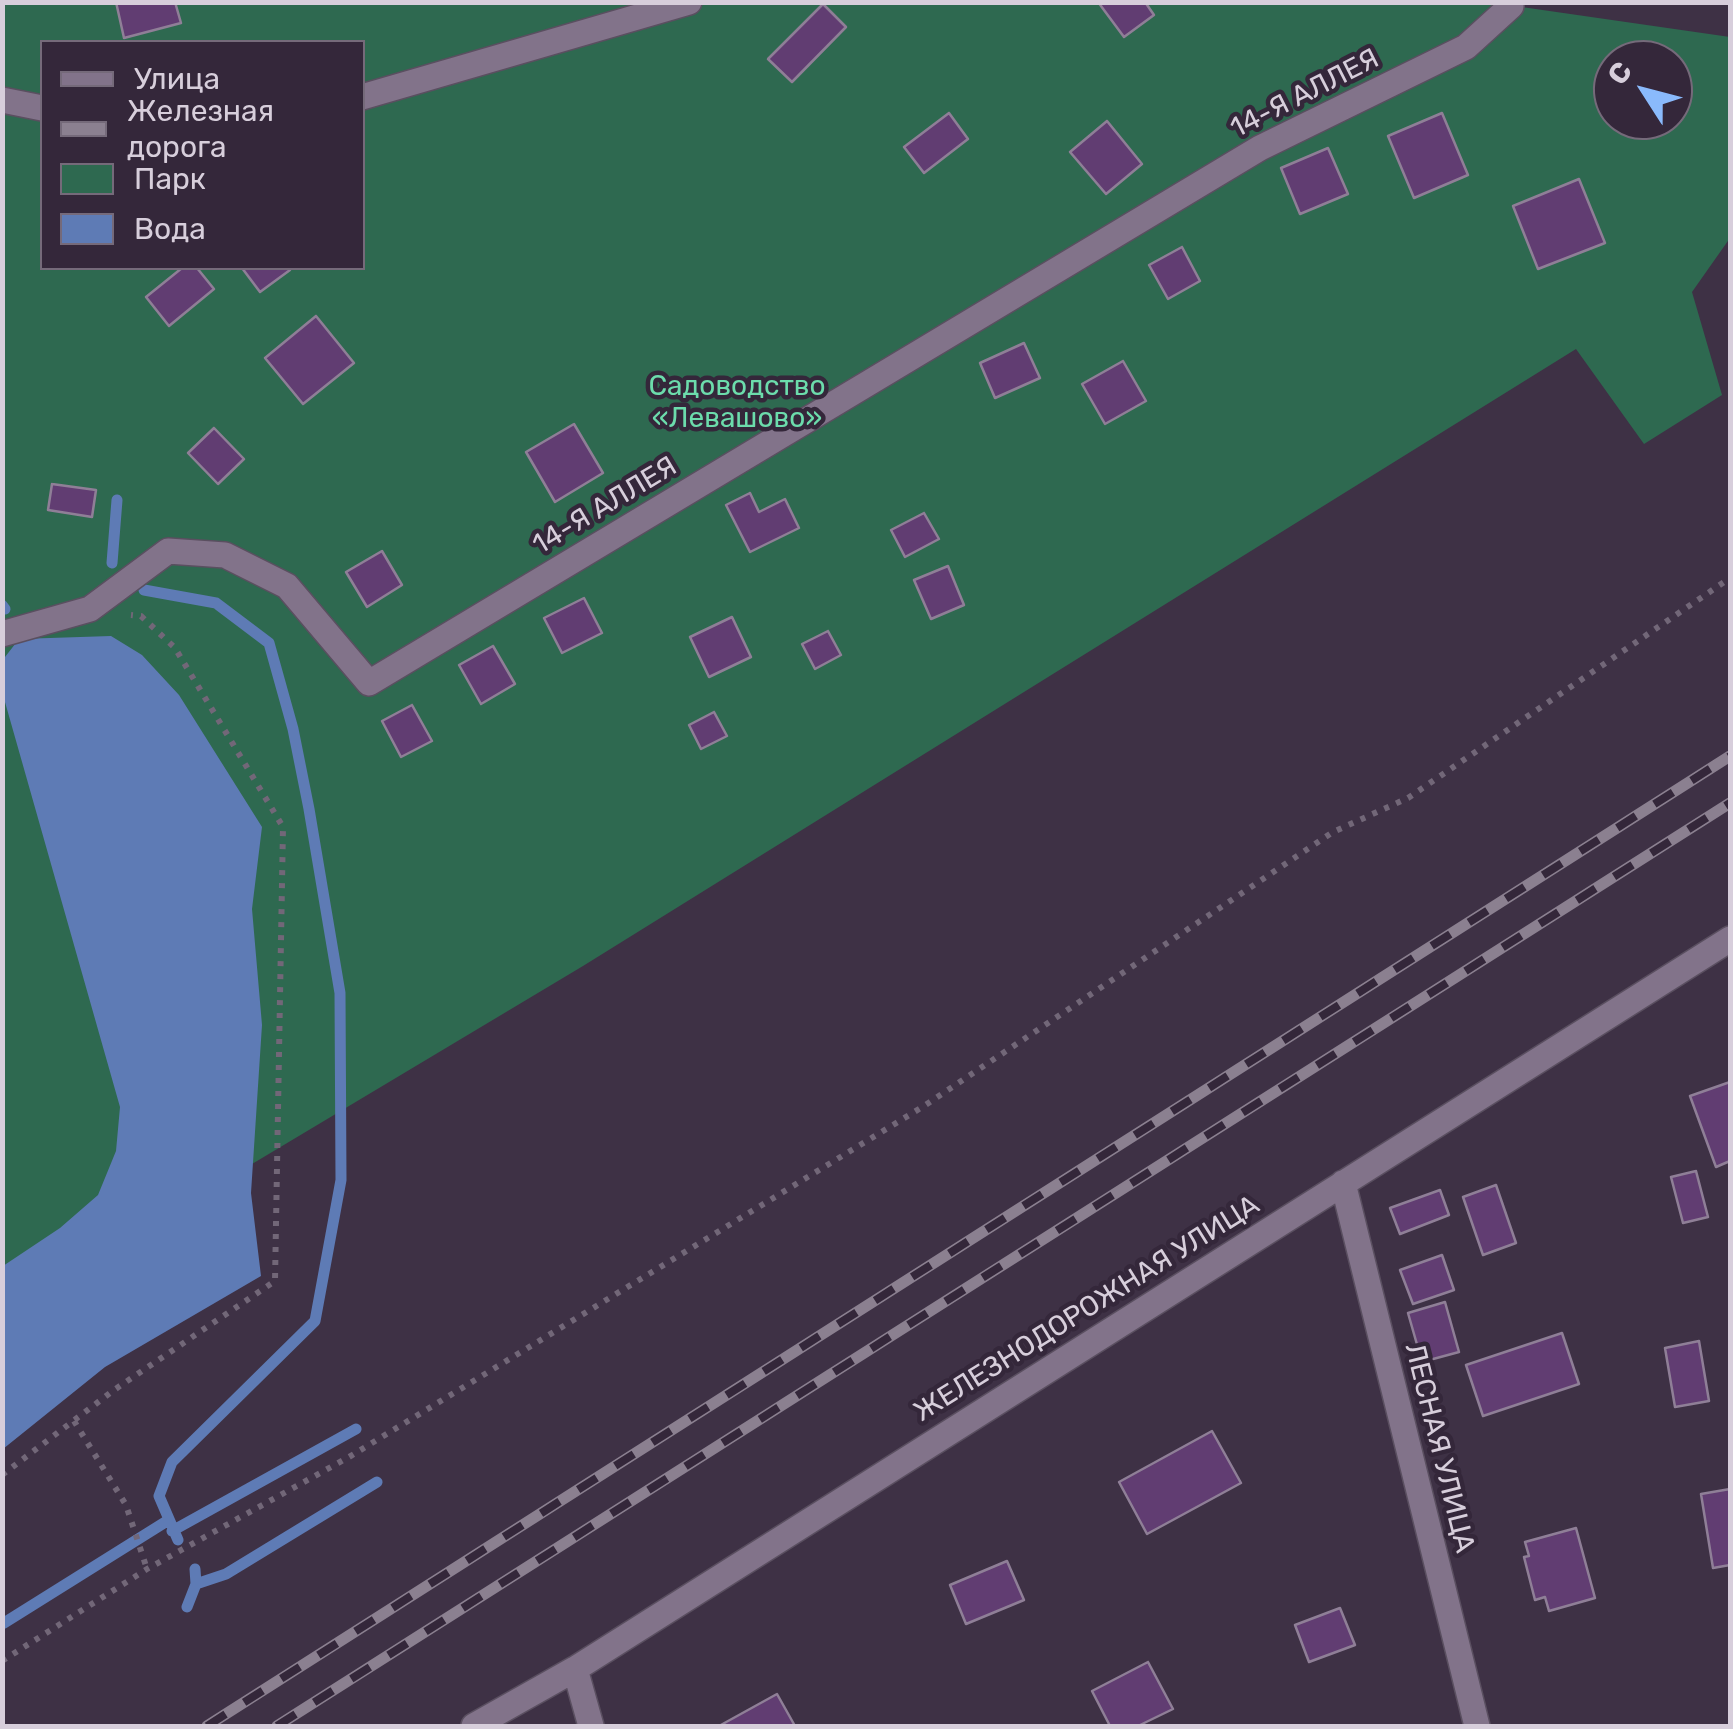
<!DOCTYPE html>
<html>
<head>
<meta charset="utf-8">
<style>
  body { margin:0 }
  #map { position:relative; width:1733px; height:1729px; overflow:hidden; background:#3e3145; font-family:Rubik,sans-serif }
  canvas { display:block }
  .frame { position:absolute; inset:0; border:5px solid #d7cedb; pointer-events:none }
  .legend { position:absolute; left:40px; top:40px; width:325px; height:230px; box-sizing:border-box; background:#34273a; border:2px solid #756a7a; margin:0; padding:12px 18px; list-style:none; font-size:30px; color:#d7cedb }
  .legend li { display:flex; align-items:center; gap:20px; height:50px }
  .legend b { width:50px; border:2px solid #756a7a }
  .north { position:absolute; left:1593px; top:40px; width:100px; height:100px; box-sizing:border-box; background:#34273a; border:2px solid #756a7a; border-radius:50%; rotate:306deg; font-size:28px; font-weight:700; line-height:40px; text-align:center; color:#d7cedb }
  .north::after { content:''; display:block; margin:auto; width:35px; height:45px; background:#8abafc; clip-path:polygon(50% 0,100% 100%,50% 72%,0 100%) }
</style>
</head>
<body>
<div id="map">
<canvas width="1733" height="1729"></canvas>
<div class="frame"></div>
<ul class="legend">
<li><b style="height:12px;background:#82738a"></b>Улица</li>
<li><b style="height:12px;background:#8b8090"></b>Железная дорога</li>
<li><b style="height:28px;background:#2e6950"></b>Парк</li>
<li><b style="height:28px;background:#5e7bb5"></b>Вода</li>
</ul>
<div class="north">С</div>
</div>
<script>
const c = document.querySelector('canvas').getContext('2d');
c.lineJoin = 'round';
function fillPath(path, color) {
  c.fillStyle = color;
  c.fill(path, 'evenodd');
}
function poly(rows) {
  const path = new Path2D();
  for (const r of rows) {
    path.moveTo(r[0], r[1]);
    for (let i = 2; i < r.length; i += 2) path.lineTo(r[i], r[i + 1]);
  }
  return path;
}
function strokePath(path, color, width, dash) {
  c.strokeStyle = color;
  c.lineWidth = width;
  c.lineCap = dash ? 'butt' : 'round';
  c.setLineDash(dash || []);
  c.stroke(path);
}
function write(font, color, halo, rows, align = 'center') {
  c.font = font + ' Rubik,sans-serif';
  c.lineWidth = 9;
  c.setLineDash([]);
  c.textBaseline = 'middle';
  c.strokeStyle = halo;
  c.fillStyle = color;
  for (const [text, x, y, turn = 0] of rows) {
    c.save();
    c.translate(x, y);
    c.rotate((+turn || 0) * Math.PI / 180);
    c.textAlign = isNaN(turn) ? turn : align;
    if (halo) c.strokeText(text, 0, 0);
    c.fillText(text, 0, 0);
    c.restore();
  }
}
const green = poly([
  [1487,2,1730,37,1730,238,1692,292,1722,395,1644,444,1576,349,583,966,3,1313,2,3],
  [42,42,362,42,362,268,42,268],
  [1613,60,1673,60,1673,120,1613,120]
]);
const water = poly([
  [111,636,142,655,179,695,262,827,252,909,262,1025,251,1193,261,1276,105,1367,3,1449,3,1266,60,1228,98,1195,116,1151,120,1107,3,695,5,657,19,639]
]);
const stream = poly([
  [112,563,117,500],
  [144,590,216,603,269,643,293,729,309,809,340,993,341,1180,315,1321,172,1462,159,1496,178,1540],
  [2,605,5,609],
  [172,1531,356,1429],
  [196,1584,226,1574,377,1482],
  [187,1607,196,1584,195,1569],
  [4,1623,167,1521]
]);
const building = poly([
  [116,2,175,2,181,23,124,38,116,2],
  [1098,2,1145,2,1154,15,1124,37,1098,2],
  [823,4,846,27,792,82,768,59,823,4],
  [949,113,968,139,924,173,904,147,949,113],
  [1442,113,1468,175,1414,198,1388,136,1442,113],
  [1107,121,1142,164,1106,194,1070,152,1107,121],
  [1328,148,1348,194,1300,214,1281,168,1328,148],
  [1579,179,1605,243,1538,269,1513,206,1579,179],
  [1182,247,1200,281,1168,299,1149,265,1182,247],
  [182,268,197,268,214,289,169,326,146,297,182,268],
  [242,268,289,268,290,270,260,292,242,268],
  [316,316,354,363,303,404,265,358,316,316],
  [1024,343,1040,378,995,398,980,363,1024,343],
  [1123,361,1146,401,1105,424,1082,384,1123,361],
  [574,424,603,473,555,502,526,452,574,424],
  [214,428,244,459,218,484,188,453,214,428],
  [52,484,96,490,92,517,48,510,52,484],
  [750,493,759,512,785,499,799,528,750,552,726,505,750,493],
  [924,513,939,539,905,557,891,530,924,513],
  [382,551,402,585,367,607,346,572,382,551],
  [948,566,964,605,931,619,914,580,948,566],
  [584,598,602,633,562,653,544,618,584,598],
  [732,617,751,657,709,677,690,637,732,617],
  [828,631,841,655,815,669,802,644,828,631],
  [493,646,515,684,481,704,459,665,493,646],
  [412,705,432,741,401,757,382,721,412,705],
  [714,712,727,736,701,749,689,725,714,712],
  [1730,1082,1730,1161,1716,1167,1690,1096,1730,1082],
  [1696,1171,1708,1217,1683,1223,1671,1177,1696,1171],
  [1496,1185,1516,1243,1483,1255,1463,1197,1496,1185],
  [1440,1190,1449,1215,1400,1234,1390,1208,1440,1190],
  [1442,1255,1454,1290,1413,1304,1400,1270,1442,1255],
  [1445,1302,1459,1352,1422,1362,1408,1313,1445,1302],
  [1562,1333,1579,1384,1483,1416,1466,1365,1562,1333],
  [1699,1341,1709,1401,1675,1407,1665,1348,1699,1341],
  [1212,1431,1241,1483,1147,1534,1119,1482,1212,1431],
  [1730,1489,1730,1565,1713,1568,1701,1494,1730,1489],
  [1576,1528,1595,1598,1549,1611,1545,1597,1535,1600,1524,1557,1529,1556,1525,1542,1576,1528],
  [1007,1561,1024,1600,966,1624,950,1585,1007,1561],
  [1340,1608,1355,1645,1309,1662,1295,1625,1340,1608],
  [1148,1662,1173,1709,1138,1726,1110,1726,1092,1691,1148,1662],
  [777,1694,795,1726,719,1726,777,1694]
]);
const path = poly([
  [74,1421,126,1505,147,1569],
  [2,1475,114,1390,275,1281,283,827,175,648,141,616,131,615],
  [2,1661,147,1569,349,1457,924,1106,1333,832,1408,798,1730,578]
]);
const minor = poly([
  [362,97,689,2],
  [2,100,42,108],
  [2,634,90,609,168,551,225,555,287,586,369,683,1260,148,1466,47,1511,6],
  [1343,1183,1477,1726],
  [575,1669,591,1726],
  [474,1726,575,1669,1730,939]
]);
const rail = poly([
  [207,1726,1730,756],
  [277,1726,1730,803]
]);
const streetNames = [
  ["14-Я АЛЛЕЯ",1305,94,-27],
  ["14-Я АЛЛЕЯ",605,506,-31],
  ["ЖЕЛЕЗНОДОРОЖНАЯ УЛИЦА",1087,1309,-32],
  ["ЛЕСНАЯ УЛИЦА",1439,1448,76]
];
const parkNames = [
  ["Садоводство",737,387],
  ["«Левашово»",737,419]
];
fillPath(green, '#2e6950');
fillPath(water, '#5e7bb5');
strokePath(stream, '#5e7bb5', 11);
fillPath(building, '#613d72');
strokePath(building, '#8f7f97', 2.5);
strokePath(minor, '#5a4f60', 28);
strokePath(path, '#726778', 6, [5, 8]);
strokePath(minor, '#82738a', 25);
strokePath(rail, '#8b8090', 11);
strokePath(rail, '#34273a', 8, [22]);
write('28px', '#d7cedb', '#34273a', streetNames);
write('28px', '#6cdcac', '#34273a', parkNames);
</script>
</body>
</html>
